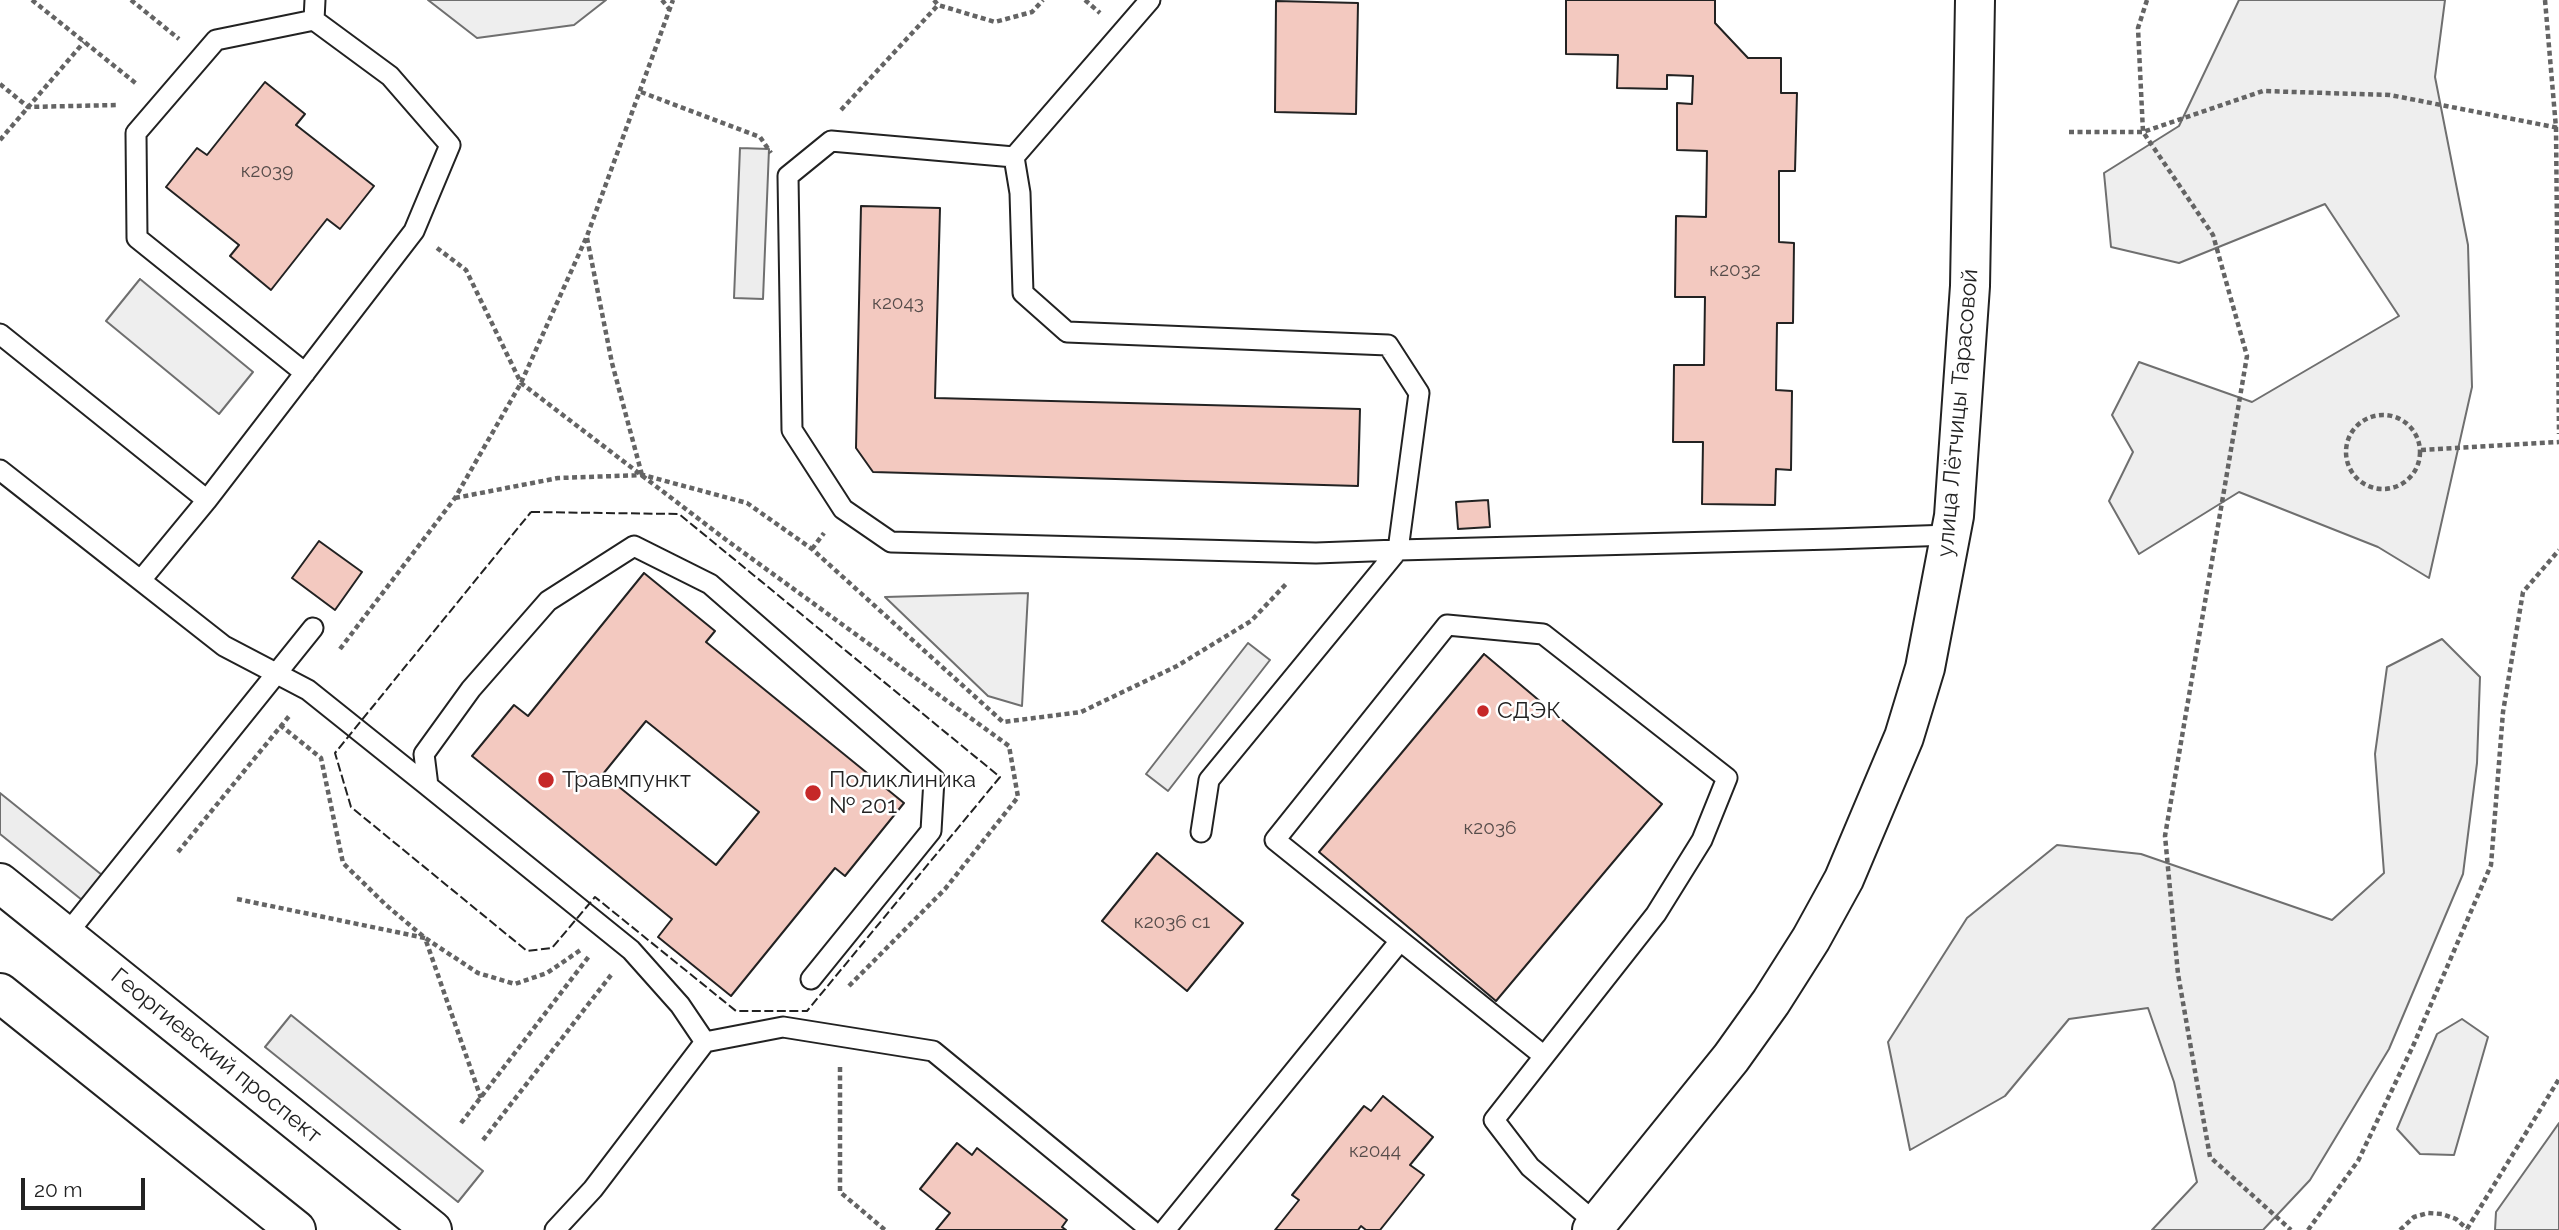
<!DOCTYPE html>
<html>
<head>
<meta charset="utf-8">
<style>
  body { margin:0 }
  #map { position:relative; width:2559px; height:1230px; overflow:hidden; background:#fff; font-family:Raleway,sans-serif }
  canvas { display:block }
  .scale { position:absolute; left:21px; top:1178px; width:124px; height:32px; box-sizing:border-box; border:4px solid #222; border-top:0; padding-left:9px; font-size:21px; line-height:24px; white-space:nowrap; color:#222; -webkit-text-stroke:5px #fff; paint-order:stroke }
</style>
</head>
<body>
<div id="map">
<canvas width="2559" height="1230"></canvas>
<div class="scale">20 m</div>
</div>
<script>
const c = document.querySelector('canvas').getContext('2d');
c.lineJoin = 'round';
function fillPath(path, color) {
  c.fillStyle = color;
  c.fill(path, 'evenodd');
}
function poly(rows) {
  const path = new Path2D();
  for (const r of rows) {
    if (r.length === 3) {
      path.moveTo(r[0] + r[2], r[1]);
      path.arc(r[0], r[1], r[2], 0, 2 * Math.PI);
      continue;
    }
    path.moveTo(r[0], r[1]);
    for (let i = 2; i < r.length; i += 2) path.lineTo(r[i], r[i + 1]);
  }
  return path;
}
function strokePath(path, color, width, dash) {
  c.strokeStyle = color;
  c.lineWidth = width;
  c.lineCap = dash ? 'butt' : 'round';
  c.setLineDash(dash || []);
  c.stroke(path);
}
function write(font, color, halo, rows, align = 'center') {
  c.font = font + ' Raleway,sans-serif';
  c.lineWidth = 5;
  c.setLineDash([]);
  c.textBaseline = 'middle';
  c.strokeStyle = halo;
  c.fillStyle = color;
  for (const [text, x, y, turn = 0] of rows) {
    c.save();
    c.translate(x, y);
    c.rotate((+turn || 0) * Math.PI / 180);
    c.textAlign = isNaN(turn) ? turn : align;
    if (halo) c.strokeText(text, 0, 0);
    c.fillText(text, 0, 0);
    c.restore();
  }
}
const green = poly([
  [428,0,606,0,574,25,477,38,428,0],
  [2239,0,2445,0,2435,77,2468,245,2472,387,2429,578,2378,547,2239,492,2139,554,2109,501,2133,452,2112,415,2139,362,2252,402,2399,316,2325,204,2179,263,2111,247,2104,173,2179,126,2239,0],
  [140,279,253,372,219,414,106,321,140,279],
  [1028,593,1022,706,988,696,885,597,1028,593],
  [2442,639,2480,677,2477,763,2463,874,2389,1049,2310,1180,2263,1230,2152,1230,2197,1182,2174,1082,2148,1008,2069,1019,2005,1096,1910,1150,1888,1042,1967,918,2057,845,2141,854,2332,920,2384,873,2375,754,2387,667,2442,639],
  [2462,1019,2488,1037,2454,1155,2420,1154,2397,1129,2437,1034,2462,1019],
  [2559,1123,2559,1230,2495,1230,2496,1212,2559,1123]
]);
const parking = poly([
  [740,148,769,149,763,299,734,298,740,148],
  [1248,643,1270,660,1168,791,1146,774,1248,643],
  [0,793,102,875,82,900,0,834,0,793],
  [291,1015,483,1171,458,1202,265,1047,291,1015]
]);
const building = poly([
  [1566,0,1715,0,1715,23,1748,58,1781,58,1781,93,1797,93,1795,171,1779,171,1779,242,1794,243,1793,323,1777,323,1776,390,1792,391,1791,470,1776,469,1775,505,1702,504,1703,442,1673,442,1674,365,1704,365,1705,297,1675,297,1676,216,1706,217,1707,151,1677,150,1677,103,1692,104,1693,76,1667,75,1667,89,1617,88,1618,55,1566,54,1566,0],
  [1276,1,1358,3,1356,114,1275,112,1276,1],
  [265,82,305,114,296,125,374,186,340,229,327,219,271,290,230,256,239,245,166,187,197,148,207,155,265,82],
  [861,206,940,208,935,398,1360,409,1358,486,873,472,856,448,861,206],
  [1488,500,1490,527,1458,529,1456,502,1488,500],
  [319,541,362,572,335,610,292,578,319,541],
  [644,573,715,631,706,642,904,803,845,876,835,868,731,996,658,937,672,919,472,756,514,705,528,716,644,573],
  [646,721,759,812,716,865,603,774,646,721],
  [1484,654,1662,804,1496,1001,1319,852,1484,654],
  [1157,853,1243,923,1187,991,1102,921,1157,853],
  [1383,1096,1433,1137,1410,1165,1424,1175,1380,1230,1366,1230,1361,1226,1358,1230,1275,1230,1299,1200,1292,1195,1364,1106,1371,1111,1383,1096],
  [957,1143,972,1155,977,1148,1067,1220,1062,1227,1066,1230,936,1230,950,1213,920,1189,957,1143]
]);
const path = poly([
  [32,0,138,85],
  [131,0,179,39],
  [662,0,670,10],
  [934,0,938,5,995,22,1032,12,1043,0],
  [1085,0,1100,13],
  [2147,0,2138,28,2143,132,2263,91,2390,95,2559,128],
  [2545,0,2556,128,2559,434],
  [0,84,28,107,118,105],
  [641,92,760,137,771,153],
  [841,110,938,5],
  [2069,132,2143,132,2213,235,2247,356,2165,836,2178,974,2210,1157,2291,1230],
  [0,140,84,42],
  [587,238,612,363,642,475],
  [437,248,466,270,521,383,725,539,1009,746,1018,797,945,889,849,986],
  [2383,452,37],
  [2421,450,2559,442],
  [455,498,558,478,643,475,747,503,812,549,1003,722,1081,712,1177,666,1251,621,1287,583],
  [812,549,824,533],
  [340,649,455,498,521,383,587,236,673,0],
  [280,725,321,758,343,863,386,905,425,938,478,973,515,984,547,973,582,949],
  [178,852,290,715],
  [237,899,425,938,481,1098],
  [840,1067,840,1192,885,1230],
  [461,1123,590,955],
  [483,1140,611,975],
  [2467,1229,2559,1079],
  [2308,1230,2358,1161,2413,1046,2491,865,2503,712,2523,592,2559,550],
  [2400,1230,2414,1217,2428,1213,2442,1214,2456,1219,2467,1229]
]);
const lane = poly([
  [314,20,315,0],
  [1014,157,1150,0],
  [0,334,207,500],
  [0,470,224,646,308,690,428,786],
  [141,580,207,500,414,231,450,145,390,76,314,20,216,40,136,133,137,238,305,373],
  [1201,832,1209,780,1398,550,1419,393,1388,345,1067,332,1023,293,1020,193,1014,157,831,141,788,176,792,430,843,509,891,542,1316,553,1398,550,1833,539,1950,535],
  [66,935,313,628],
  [705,1042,783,1027,933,1051,1151,1230],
  [1544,1056,1275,840,1447,625,1543,634,1727,778,1702,840,1656,914,1494,1120,1530,1167,1597,1224],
  [555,1230,593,1189,705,1042,680,1005,631,950,428,786,424,754,471,689,548,601,634,546,710,584,934,779,931,831,811,979],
  [1165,1230,1400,941]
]);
const secondary = poly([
  [1592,1230,1731,1058,1771,1002,1811,939,1844,879,1904,737,1925,668,1954,516,1970,286,1975,0]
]);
const primary = poly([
  [0,883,432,1230],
  [0,993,296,1230]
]);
const fence = poly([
  [531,512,679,514,1000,777,807,1011,736,1011,595,897,552,948,527,951,351,807,335,753,531,512]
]);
const markers = [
  [1483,711,7,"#c62828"],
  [546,780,9,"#c62828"],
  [813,793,9,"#c62828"]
];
const numberNames = [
  ["к2039",267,171],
  ["к2032",1735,270],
  ["к2043",898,303],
  ["к2036",1490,828],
  ["к2036 с1",1172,922],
  ["к2044",1375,1151]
];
const streetNames = [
  ["улица Лётчицы Тарасовой",1958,413,-85],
  ["Георгиевский проспект",216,1056,39]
];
const poiNames = [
  ["СДЭК",1497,711],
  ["Травмпункт",562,780],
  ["Поликлиника",829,780],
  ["№ 201",829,806]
];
fillPath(green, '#eee');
strokePath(green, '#6f6f6f', 2);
fillPath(parking, '#ededed');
strokePath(parking, '#6f6f6f', 2);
fillPath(building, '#f3c9c0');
strokePath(building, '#222', 2);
strokePath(lane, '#222', 23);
strokePath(secondary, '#222', 42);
strokePath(primary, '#222', 42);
strokePath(path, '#646464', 4.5, [5, 3.5]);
strokePath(lane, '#fff', 19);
strokePath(secondary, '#fff', 38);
strokePath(primary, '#fff', 38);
strokePath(fence, '#222', 2, [9, 3.5]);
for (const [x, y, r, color] of markers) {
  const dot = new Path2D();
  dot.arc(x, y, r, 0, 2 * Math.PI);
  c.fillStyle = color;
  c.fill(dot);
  strokePath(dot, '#fff', 2.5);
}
write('19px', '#564c4a', null, numberNames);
write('23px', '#222', '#fff', streetNames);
write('23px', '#222', '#fff', poiNames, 'left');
</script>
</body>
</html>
